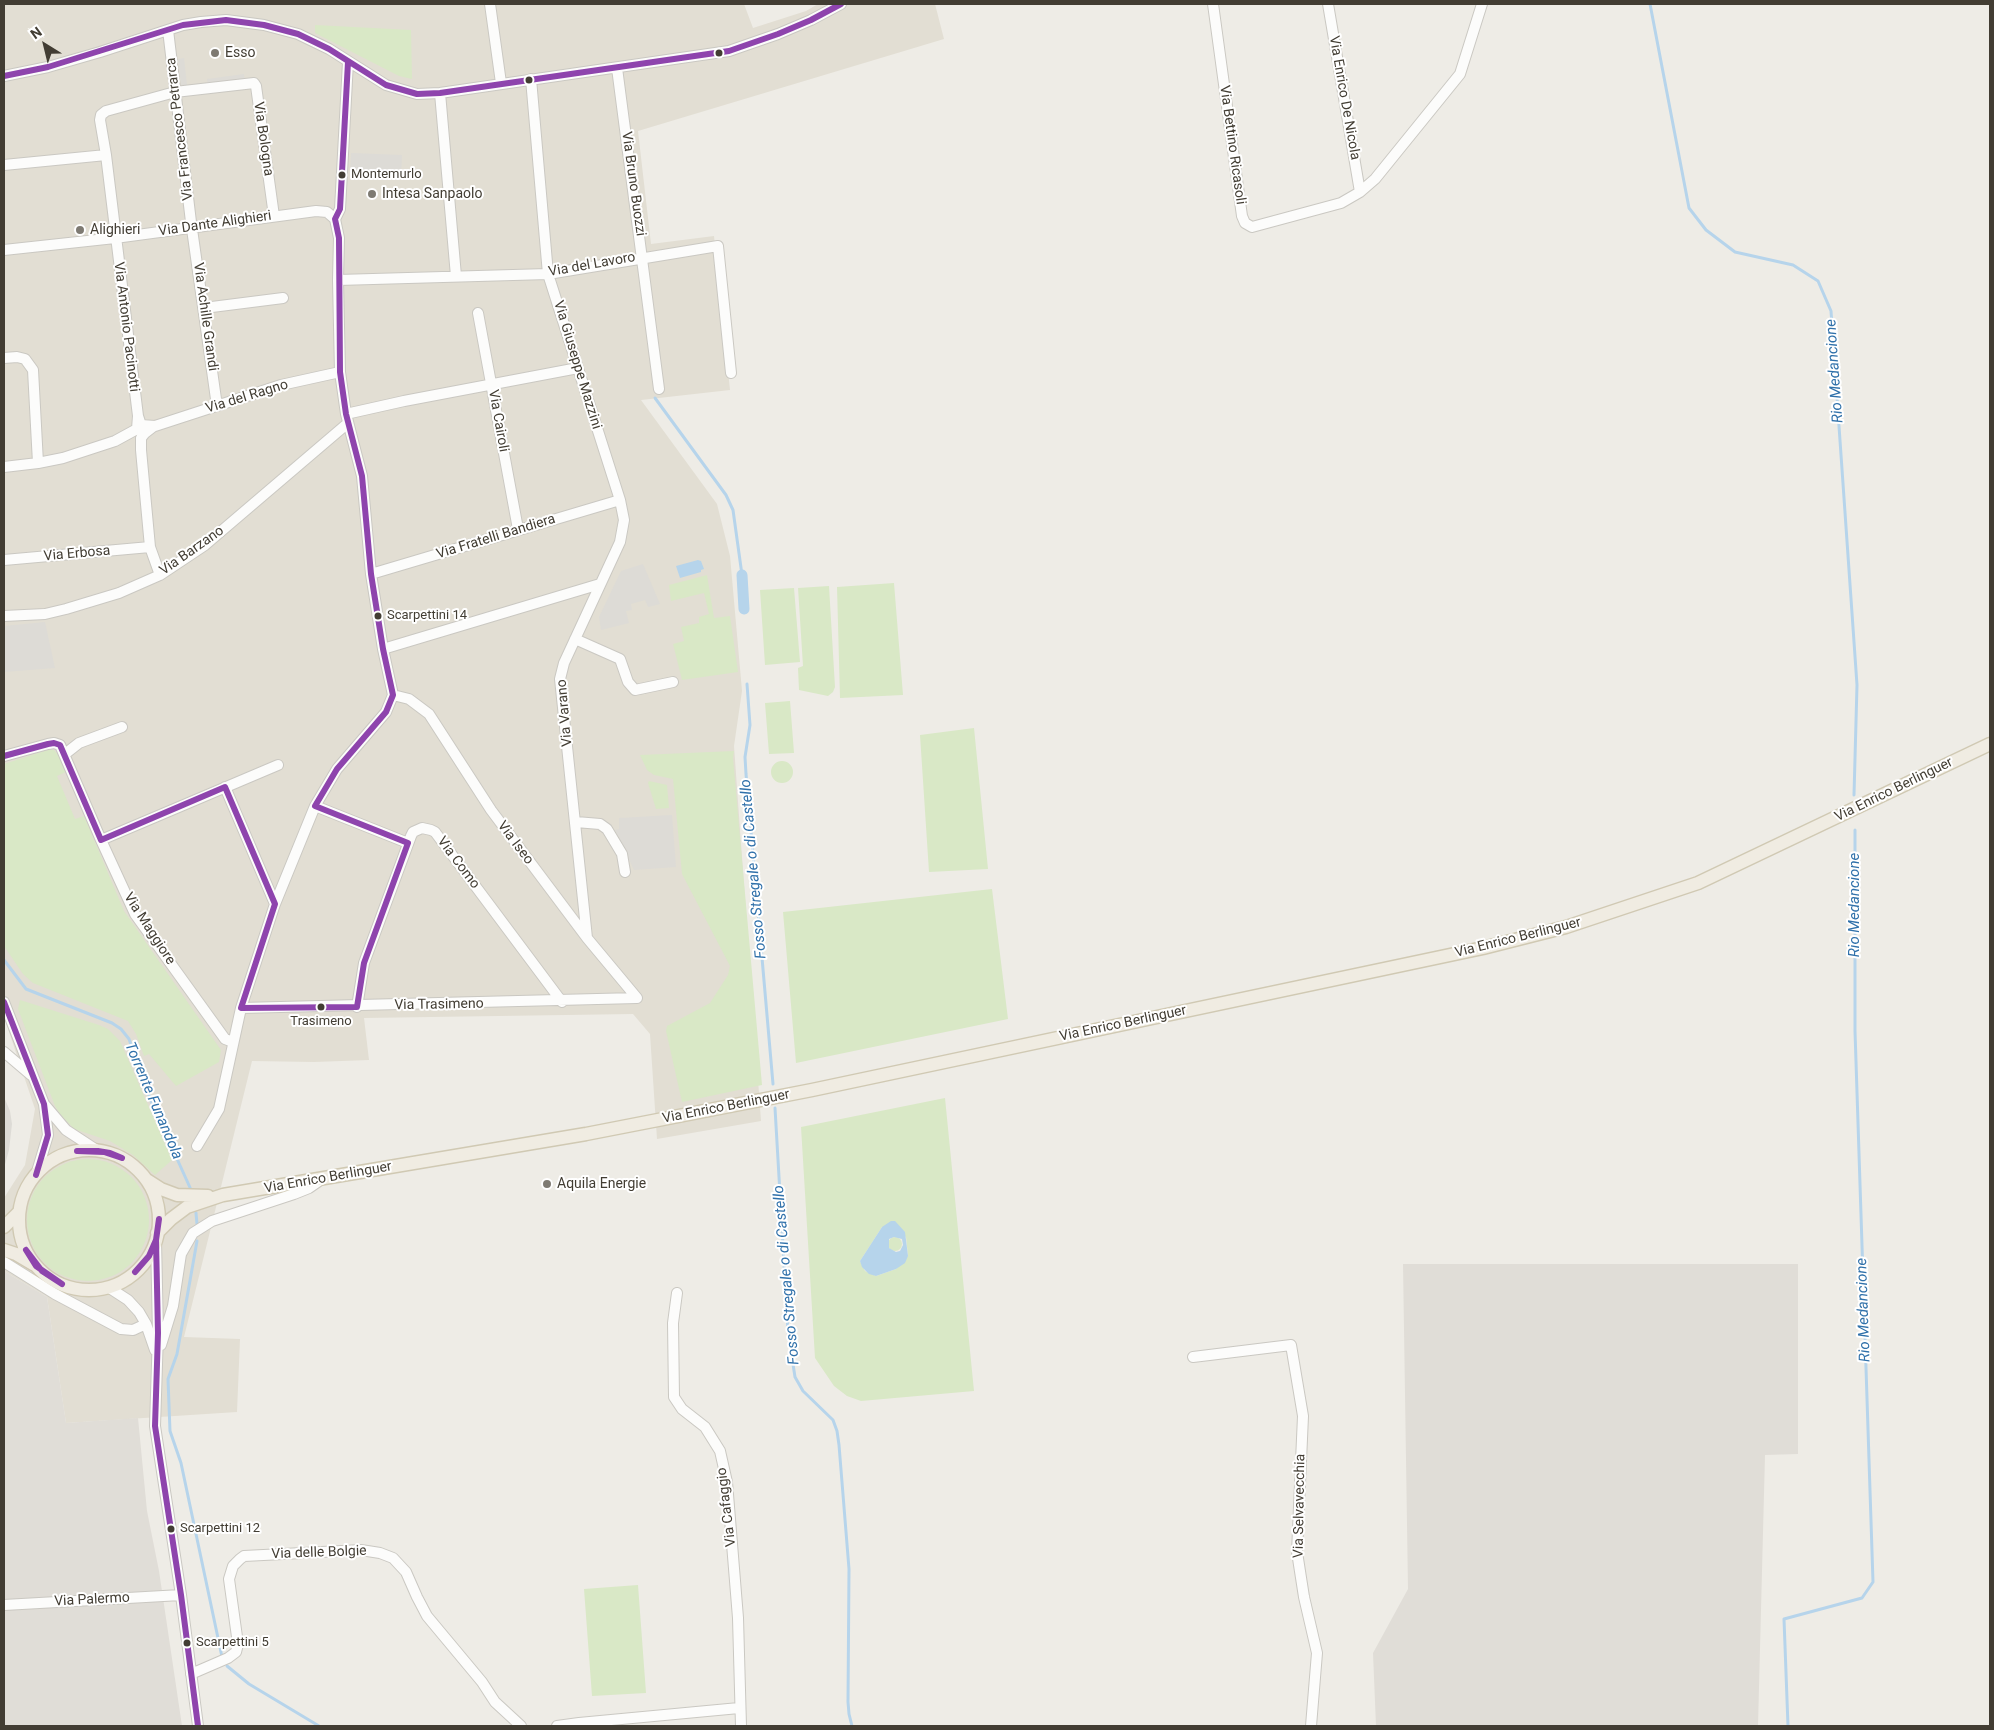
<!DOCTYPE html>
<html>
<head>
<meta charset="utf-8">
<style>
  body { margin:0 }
  #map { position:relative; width:1994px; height:1730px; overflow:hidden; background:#eeece6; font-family:Roboto,sans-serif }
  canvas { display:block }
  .frame { position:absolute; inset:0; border:5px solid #423d33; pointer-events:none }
  .north { position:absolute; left:20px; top:20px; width:50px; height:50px; -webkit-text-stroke:4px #fff; paint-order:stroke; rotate:324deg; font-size:14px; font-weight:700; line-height:20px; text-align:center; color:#423d33 }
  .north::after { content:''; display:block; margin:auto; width:18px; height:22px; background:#423d33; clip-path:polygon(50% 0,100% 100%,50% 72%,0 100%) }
</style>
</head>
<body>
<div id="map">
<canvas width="1994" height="1730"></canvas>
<div class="frame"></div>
<div class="north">N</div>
</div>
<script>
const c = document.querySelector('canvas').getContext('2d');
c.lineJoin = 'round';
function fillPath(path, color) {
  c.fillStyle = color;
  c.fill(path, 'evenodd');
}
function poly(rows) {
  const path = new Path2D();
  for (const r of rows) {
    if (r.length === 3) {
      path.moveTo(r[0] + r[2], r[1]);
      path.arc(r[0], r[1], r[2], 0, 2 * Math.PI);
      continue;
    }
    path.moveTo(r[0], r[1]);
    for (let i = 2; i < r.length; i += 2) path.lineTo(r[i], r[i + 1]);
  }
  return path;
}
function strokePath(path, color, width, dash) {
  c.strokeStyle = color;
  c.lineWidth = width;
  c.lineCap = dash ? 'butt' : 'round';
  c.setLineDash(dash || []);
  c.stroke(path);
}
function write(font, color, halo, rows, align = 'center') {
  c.font = font + ' Roboto,sans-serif';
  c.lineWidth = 4;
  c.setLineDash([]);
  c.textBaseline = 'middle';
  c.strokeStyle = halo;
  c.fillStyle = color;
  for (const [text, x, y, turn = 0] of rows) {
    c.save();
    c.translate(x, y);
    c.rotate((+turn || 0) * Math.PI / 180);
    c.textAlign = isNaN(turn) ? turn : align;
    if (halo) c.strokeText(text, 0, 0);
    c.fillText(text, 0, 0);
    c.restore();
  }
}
const residential = poly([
  [4,4,744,4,753,28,806,11,818,4,935,4,944,39,638,131,651,244,714,236,730,390,641,400,717,504,730,556,742,691,734,746,761,1121,657,1139,650,1034,633,1014,364,1018,369,1060,314,1062,252,1061,184,1337,240,1339,237,1412,66,1423,47,1297,4,1271,4,1198,25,1165,35,1109,4,1017]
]);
const industrial = poly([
  [1403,1264,1798,1264,1798,1454,1765,1455,1758,1726,1376,1726,1373,1653,1408,1589],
  [4,1271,47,1297,66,1423,138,1418,147,1511,159,1571,182,1726,4,1726]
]);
const green = poly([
  [315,25,411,30,412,79,399,76,315,33],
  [707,575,714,618,730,616,738,672,682,680,673,644,684,641,681,627,699,623,699,617,709,614,704,593,671,601,669,585],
  [894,583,903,695,840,698,837,587],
  [829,586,835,687,833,692,828,696,799,690,798,668,803,666,798,588],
  [794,588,800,662,765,665,760,590],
  [790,701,794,753,769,754,765,703],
  [974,728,988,869,929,872,920,735],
  [48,750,54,750,60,757,66,772,57,776,75,819,84,816,124,911,221,1050,219,1062,176,1086,149,1054,144,1056,136,1034,128,1021,33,983,23,974,4,946,4,764],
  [734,751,733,758,762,1085,682,1102,666,1031,667,1026,710,1003,728,975,730,966,682,874,673,779,654,775,647,770,640,755],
  [782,772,11],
  [649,781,667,785,669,808,656,809,648,783],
  [992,889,1008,1019,796,1063,783,912],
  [20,1000,99,1025,108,1029,120,1041,172,1160,155,1175,133,1155,110,1141,74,1129,60,1114,55,1106,18,1009],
  [945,1098,974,1391,861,1401,847,1396,834,1386,815,1358,801,1127],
  [882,1227,906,1237,908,1256,896,1269,876,1276,865,1271,860,1261],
  [88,1220,61],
  [895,1244,7],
  [638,1585,646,1693,592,1696,584,1589]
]);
const parking = poly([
  [184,58,187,85,181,85,178,59],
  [244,74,245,81,208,86,207,79],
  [351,153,402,155,401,179,350,177],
  [643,564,660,604,648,607,645,600,631,604,632,610,626,611,629,623,601,630,599,617,621,571],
  [45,622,55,668,4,672,4,626],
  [672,815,676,867,634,870,615,830,619,829,619,818],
  [4,1097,10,1111,12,1124,9,1150,4,1168]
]);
const water = poly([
  [698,560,701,561,704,569,701,570,701,572,680,578,676,566],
  [891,1221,895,1221,905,1232,908,1256,905,1263,896,1269,876,1276,869,1274,862,1267,860,1261,882,1227],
  [894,1237,902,1239,903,1245,900,1251,896,1252,889,1248,889,1239]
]);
const stream = poly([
  [1650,4,1689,208,1706,230,1735,252,1793,265,1818,281,1831,311,1857,685,1854,795],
  [655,398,726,495,733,510,742,575],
  [747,684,750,725,745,757,746,774,773,1084],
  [4,960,26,989,112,1023,121,1029,129,1039,151,1101,192,1192],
  [775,1108,788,1332,795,1377,803,1391,833,1420,837,1431,839,1445,849,1569,848,1702,849,1714,852,1726],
  [196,1213,197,1224],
  [197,1241,177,1354,168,1379,170,1431,181,1463,222,1657],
  [227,1666,249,1684,319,1726],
  [1788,1726,1784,1619,1862,1598,1873,1582,1855,1031,1855,830]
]);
const canal = poly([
  [742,575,744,609]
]);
const minor = poly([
  [490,4,501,83],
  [1213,4,1242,216,1245,223,1252,227,1341,203,1360,192,1375,179,1460,74,1482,4],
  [1328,4,1360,192],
  [168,30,191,222,217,406],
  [617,68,659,389],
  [4,76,48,67,100,52,183,25,201,22,226,20,264,25,298,34,329,49,386,85,417,94,440,93,729,51,778,34,811,20,841,4],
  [531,79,548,274,620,500,624,520,620,542,564,663,560,679,587,938],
  [440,93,456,276],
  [4,165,106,155],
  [4,250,115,238,316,211,327,212,335,219],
  [338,280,548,274,718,246,731,373],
  [204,308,283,298],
  [478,313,518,529],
  [4,358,17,357,25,359,33,370,38,463],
  [346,414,404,401,578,368],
  [138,416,141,425,155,426,281,385,340,372],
  [154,426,145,433,141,438,141,450,150,547,160,575],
  [4,467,38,463,63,458,115,441,137,429,138,416,106,155,100,120,101,115,106,111,175,92,254,83,256,86,274,216],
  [4,560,150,547],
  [371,574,620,500],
  [4,616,45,614,66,609,119,593,160,575,205,545,348,423],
  [575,639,620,659,628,682,635,690,673,682],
  [383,649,600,584],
  [393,695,409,699,429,714,491,810,587,938,637,998],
  [65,754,79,743,122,727],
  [4,756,48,744,54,743,60,745,101,840,135,914,225,1039,233,1042],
  [225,787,275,904],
  [315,806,408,843],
  [576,822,600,824,607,829,622,854,625,872],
  [101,840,278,765],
  [4,1002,44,1104,48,1135,36,1175],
  [357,1007,364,963,411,836,413,832,422,828,431,830,435,832,562,1002],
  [241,1008,637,998],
  [4,1052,31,1075],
  [44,1104,66,1130,98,1151],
  [197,1146,219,1109,241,1008,275,904,315,806,337,769,386,712,393,695,383,649,371,574,362,476,346,414,340,372,338,280,339,238,335,219,340,209,348,62],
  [156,1240,158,1333,155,1426,181,1595,198,1726],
  [4,1262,55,1294,121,1329,133,1330,146,1324],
  [108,1287,128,1300,139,1312,146,1324,155,1350],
  [677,1293,673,1323,674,1397,682,1409,705,1427,720,1451,727,1482,738,1618,741,1726],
  [161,1345,173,1306,181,1254,193,1233,212,1221,294,1194,309,1188,322,1179],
  [1193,1357,1291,1345,1303,1416,1297,1552,1304,1597,1317,1653,1311,1726],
  [4,1605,181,1595],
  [191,1674,228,1658,236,1652,238,1644,229,1579,233,1566,240,1559,244,1556,361,1550,380,1553,393,1558,406,1572,417,1597,427,1616,482,1682,495,1702,521,1726],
  [557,1726,579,1723,739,1708]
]);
const major = poly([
  [89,1220,70],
  [147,1180,161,1189,177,1195,208,1196],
  [4,1227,19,1212],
  [157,1233,171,1219,187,1207,223,1195,586,1134,812,1090,1483,948,1566,927,1698,883,1990,744],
  [4,1250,16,1254,33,1264]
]);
const bus1 = poly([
  [4,76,48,67,183,25,226,20,264,25,298,34,329,49,386,85,417,94,440,93,729,51,778,34,811,20,841,4],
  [4,756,48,744,54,743,60,745,101,840,225,787,275,904,241,1008,357,1007,364,963,408,843,315,806,337,769,386,712,393,695,383,649,371,574,362,476,346,414,340,372,339,238,335,219,340,209,348,62],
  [4,1002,44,1104,48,1135,36,1175],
  [77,1151,98,1151,110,1153,122,1158],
  [77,1151,104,1152,122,1158],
  [156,1240,158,1333,155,1426,181,1595,198,1726],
  [26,1250,42,1271,62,1284],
  [26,1250,36,1266,62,1284],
  [135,1272,149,1256,156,1240,159,1219]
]);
const markers = [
  [215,53,5,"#7e7a72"],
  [719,53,4.5,"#423d33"],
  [529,80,4.5,"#423d33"],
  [342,175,4.5,"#423d33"],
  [372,194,5,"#7e7a72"],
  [80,230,5,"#7e7a72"],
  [378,616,4.5,"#423d33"],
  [321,1007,4.5,"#423d33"],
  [547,1184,5,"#7e7a72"],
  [171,1529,4.5,"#423d33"],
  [187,1643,4.5,"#423d33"]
];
const busNames = [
  ["Montemurlo",351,175],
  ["Scarpettini 14",387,616],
  ["Trasimeno",321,1022,"center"],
  ["Scarpettini 12",180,1529],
  ["Scarpettini 5",196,1643]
];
const poiNames = [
  ["Esso",225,53],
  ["Intesa Sanpaolo",382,194],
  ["Alighieri",90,230],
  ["Aquila Energie",557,1184]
];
const streetNames = [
  ["Via Enrico De Nicola",1344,98,80],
  ["Via Francesco Petrarca",180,129,-97],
  ["Via Bologna",263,139,82],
  ["Via Bettino Ricasoli",1232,145,82],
  ["Via Bruno Buozzi",633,184,82],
  ["Via Dante Alighieri",215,224,-8],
  ["Via del Lavoro",592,265,-10],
  ["Via Achille Grandi",205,317,82],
  ["Via Antonio Pacinotti",126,327,83],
  ["Via Giuseppe Mazzini",577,365,73],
  ["Via del Ragno",247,397,-17],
  ["Via Cairoli",498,421,80],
  ["Via Fratelli Bandiera",496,537,-17],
  ["Via Barzano",192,551,-35],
  ["Via Erbosa",77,554,-5],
  ["Via Varano",565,713,-95],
  ["Via Enrico Berlinguer",1894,790,-26],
  ["Via Iseo",515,843,53],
  ["Via Como",458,863,53],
  ["Via Maggiore",149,929,57],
  ["Via Enrico Berlinguer",1518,938,-14],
  ["Via Trasimeno",439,1005,-1],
  ["Via Enrico Berlinguer",1123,1024,-12],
  ["Via Enrico Berlinguer",726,1107,-11],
  ["Via Enrico Berlinguer",328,1178,-10],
  ["Via Selvavecchia",1300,1506,-89],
  ["Via Cafaggio",727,1507,-97],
  ["Via delle Bolgie",319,1553,-2],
  ["Via Palermo",92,1600,-3]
];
const waterNames = [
  ["Rio Medancione",1835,371,-94],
  ["Fosso Stregale o di Castello",754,869,-95],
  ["Rio Medancione",1855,905,-90],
  ["Torrente Funandola",153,1101,67],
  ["Fosso Stregale o di Castello",787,1275,-95],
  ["Rio Medancione",1864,1310,-92]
];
fillPath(residential, '#e2ded3');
fillPath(industrial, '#e0ddd7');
fillPath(green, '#d9e8c6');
fillPath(parking, '#dddbd6');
fillPath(water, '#b6d4eb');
strokePath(stream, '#b6d4eb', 3);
strokePath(canal, '#b6d4eb', 11);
strokePath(minor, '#cac8c2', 12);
strokePath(major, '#d0c9b3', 15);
strokePath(minor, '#fcfcfb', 10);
strokePath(major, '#f0ece2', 12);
strokePath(bus1, '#8e44ad', 6);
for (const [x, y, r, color] of markers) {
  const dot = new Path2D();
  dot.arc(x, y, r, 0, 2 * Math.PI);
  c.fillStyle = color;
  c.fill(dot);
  strokePath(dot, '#fff', 2);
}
write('13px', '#423d33', '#fff', busNames, 'left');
write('14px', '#423d33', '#fff', poiNames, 'left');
write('14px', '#423d33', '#fff', streetNames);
write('italic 15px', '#3071aa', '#fff', waterNames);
</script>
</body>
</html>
